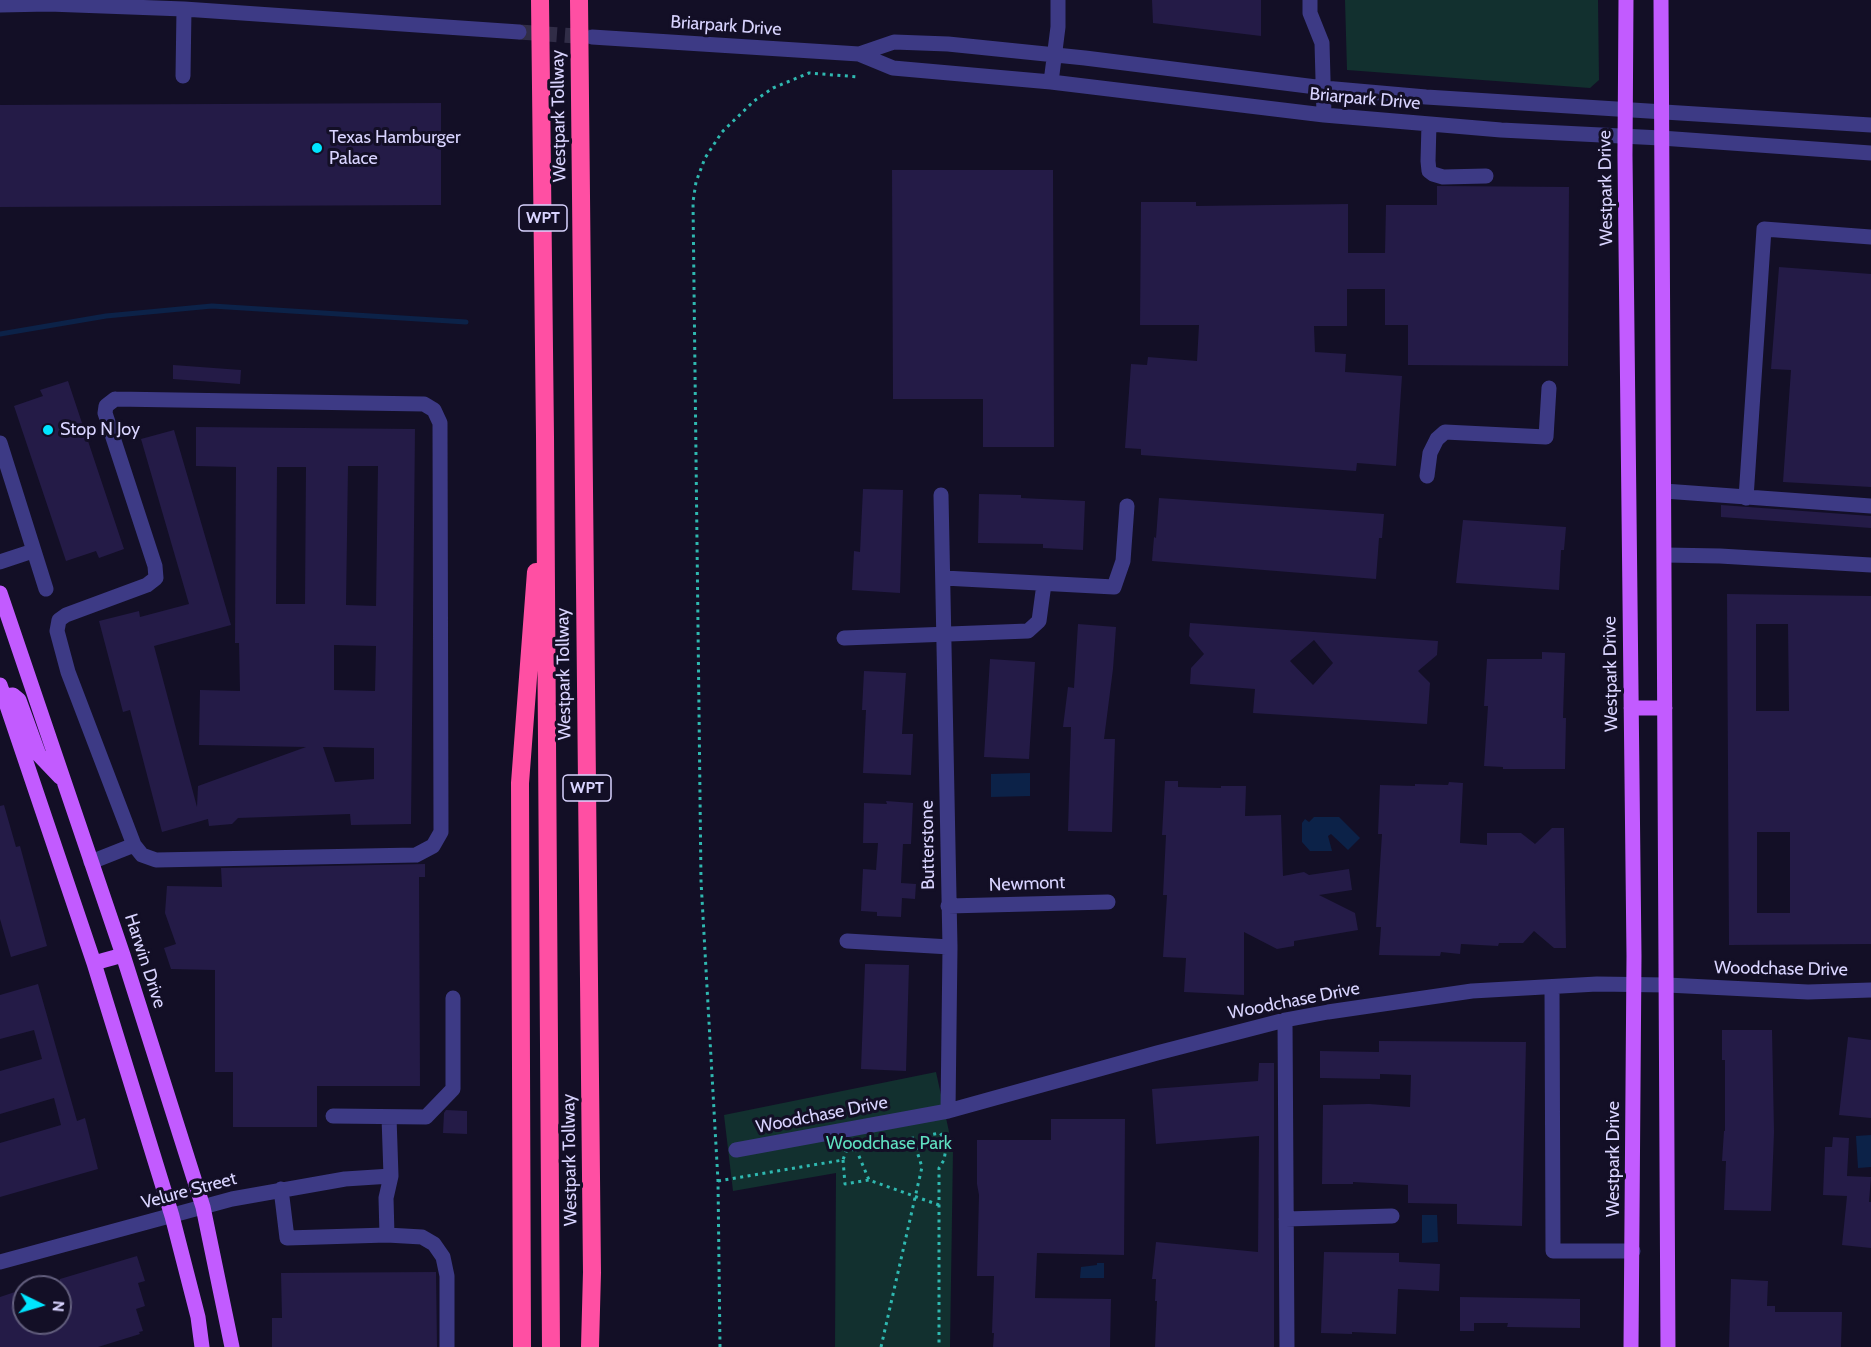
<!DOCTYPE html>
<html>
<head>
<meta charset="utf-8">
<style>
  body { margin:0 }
  #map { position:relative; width:1871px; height:1347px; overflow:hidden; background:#130f26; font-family:Cabin,sans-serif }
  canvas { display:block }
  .north { position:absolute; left:12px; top:1275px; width:60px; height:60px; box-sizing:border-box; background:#130f26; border:2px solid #625e7d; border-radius:50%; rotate:95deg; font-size:16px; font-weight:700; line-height:24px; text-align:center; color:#d9d4ff }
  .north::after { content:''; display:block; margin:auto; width:21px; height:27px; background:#00e5ff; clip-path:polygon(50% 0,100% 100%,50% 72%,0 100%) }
</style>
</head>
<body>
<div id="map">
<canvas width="1871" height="1347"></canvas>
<div class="north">N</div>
</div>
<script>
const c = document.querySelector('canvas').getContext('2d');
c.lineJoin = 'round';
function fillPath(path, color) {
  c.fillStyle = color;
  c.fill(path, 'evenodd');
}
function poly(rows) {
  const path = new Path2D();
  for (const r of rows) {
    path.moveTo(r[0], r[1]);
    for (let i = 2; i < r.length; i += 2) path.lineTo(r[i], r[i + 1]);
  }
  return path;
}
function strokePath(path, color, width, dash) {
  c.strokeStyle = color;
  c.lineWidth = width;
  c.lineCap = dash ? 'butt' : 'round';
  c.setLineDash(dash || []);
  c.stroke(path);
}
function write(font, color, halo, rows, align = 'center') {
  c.font = font + ' Cabin,sans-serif';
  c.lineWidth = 6;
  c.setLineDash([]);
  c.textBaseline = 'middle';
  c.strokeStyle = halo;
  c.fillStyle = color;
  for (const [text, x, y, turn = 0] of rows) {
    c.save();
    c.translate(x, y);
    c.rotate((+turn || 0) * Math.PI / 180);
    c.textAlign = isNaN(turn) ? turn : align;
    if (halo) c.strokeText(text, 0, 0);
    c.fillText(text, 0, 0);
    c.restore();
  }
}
const green = poly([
  [1345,0,1598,0,1599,80,1590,88,1347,70],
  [936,1072,953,1150,950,1347,835,1347,836,1173,733,1191,724,1115]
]);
const water = poly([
  [1030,773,1030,796,991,797,991,774],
  [1314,817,1339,817,1360,838,1348,850,1331,834,1328,836,1332,851,1310,851,1302,842,1302,823,1305,819,1309,822],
  [1871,1135,1871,1167,1858,1168,1856,1136],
  [1422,1215,1437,1215,1438,1242,1422,1243],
  [1097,1263,1104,1263,1104,1278,1080,1278,1081,1267,1097,1265]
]);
const stream = poly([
  [0,334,106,316,212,306,466,322]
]);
const building = poly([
  [1152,0,1261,0,1261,36,1153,23],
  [441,103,441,205,0,207,0,105],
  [892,170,1053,170,1054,447,983,447,983,399,893,399],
  [1437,186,1569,187,1568,366,1408,365,1408,325,1385,325,1385,289,1347,289,1347,326,1314,326,1315,352,1346,354,1345,372,1402,376,1396,466,1357,463,1356,471,1141,455,1141,449,1125,448,1131,364,1147,365,1148,357,1197,361,1199,325,1140,325,1141,202,1196,202,1196,206,1348,204,1348,253,1385,253,1386,205,1437,205],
  [1779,267,1871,274,1871,487,1783,482,1791,370,1771,369],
  [173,365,241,370,240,384,173,379],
  [68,381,124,549,99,558,96,551,66,561,14,406,43,396,40,390],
  [196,427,415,429,411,824,351,825,350,814,238,818,232,824,209,826,208,819,162,832,130,710,123,712,99,621,139,611,140,617,189,604,141,439,174,430,231,625,154,646,197,807,198,786,306,747,199,745,200,690,240,691,239,643,235,643,236,467,196,466],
  [348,466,378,466,376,606,346,605],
  [277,467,306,467,305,604,276,604],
  [334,645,376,646,375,691,334,690],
  [323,747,374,748,374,779,335,782],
  [863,489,903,490,900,593,852,590,854,551,860,552],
  [979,494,1021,495,1021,498,1085,501,1083,550,1043,548,1043,544,978,543],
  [1159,498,1384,514,1382,538,1379,538,1376,579,1152,561,1154,537,1156,538],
  [1721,505,1871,516,1871,528,1721,517],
  [1463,520,1566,527,1564,550,1561,550,1559,590,1456,583],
  [1727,594,1871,596,1871,944,1729,945],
  [1756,624,1788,624,1789,711,1756,711],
  [1757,832,1790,832,1790,913,1757,913],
  [1190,623,1438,641,1437,655,1418,671,1430,683,1427,724,1253,713,1255,689,1190,684,1191,668,1204,654,1189,636],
  [1314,640,1333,663,1313,685,1290,661],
  [1078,624,1116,627,1113,669,1104,739,1115,739,1112,832,1068,831,1071,727,1063,727,1068,687,1074,688],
  [1542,652,1565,653,1563,718,1566,718,1565,769,1503,769,1503,767,1484,766,1488,706,1484,706,1487,659,1542,659],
  [990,659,1035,662,1029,759,984,757],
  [864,671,906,673,902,734,913,734,911,775,863,773,866,710,862,710],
  [1165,781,1178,781,1178,787,1221,788,1221,786,1246,786,1245,816,1281,815,1283,876,1304,872,1309,875,1349,869,1352,890,1319,895,1355,913,1358,930,1294,941,1294,946,1277,949,1244,932,1244,995,1184,992,1186,958,1163,957,1167,895,1163,895,1166,835,1162,835],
  [1449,782,1463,783,1460,843,1487,845,1487,833,1521,833,1535,844,1552,828,1564,828,1566,948,1554,948,1534,931,1523,943,1499,943,1498,946,1461,944,1460,954,1441,952,1440,956,1379,955,1381,927,1376,927,1382,834,1378,834,1380,785,1415,786,1415,784,1448,785],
  [886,801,913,803,911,844,903,844,901,883,916,884,915,899,902,898,901,917,877,916,877,912,861,911,863,869,876,870,878,843,863,843,864,803,887,804],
  [4,805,16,847,20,846,47,946,11,957,0,919,0,806],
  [425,864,425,877,419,877,420,1086,317,1086,317,1127,233,1127,233,1072,215,1072,215,970,171,969,164,948,176,944,165,913,167,886,222,887,221,868],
  [865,964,909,965,906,1071,861,1069],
  [38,984,77,1121,85,1118,98,1169,0,1197,0,1143,61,1125,54,1098,0,1114,0,1071,42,1059,34,1030,0,1039,0,995],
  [1722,1030,1772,1030,1774,1132,1771,1211,1724,1210,1726,1161,1722,1161,1724,1131,1725,1131,1725,1060,1722,1060],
  [1848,1037,1871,1040,1871,1118,1839,1115],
  [1379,1041,1526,1042,1522,1226,1457,1224,1457,1204,1408,1203,1408,1185,1353,1182,1353,1184,1322,1184,1323,1105,1369,1104,1410,1107,1411,1075,1380,1074,1380,1079,1320,1078,1320,1051,1379,1052],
  [1259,1063,1274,1063,1274,1347,1155,1347,1157,1301,1155,1301,1156,1279,1152,1279,1156,1242,1258,1252,1259,1136,1156,1144,1152,1089,1258,1081],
  [446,1110,467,1111,467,1134,443,1133,444,1113],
  [1051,1119,1125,1119,1124,1255,1037,1253,1035,1298,1111,1299,1110,1347,993,1347,994,1333,992,1333,994,1276,977,1276,979,1195,977,1184,977,1140,1051,1140],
  [1833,1137,1849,1138,1847,1176,1871,1177,1869,1202,1871,1202,1871,1248,1842,1245,1847,1196,1823,1195,1825,1147,1832,1147],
  [1324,1252,1399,1253,1399,1262,1440,1264,1439,1291,1398,1289,1396,1334,1352,1332,1352,1334,1321,1333],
  [137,1256,145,1281,138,1283,145,1306,136,1309,143,1331,139,1332,140,1334,98,1347,0,1347,0,1297,24,1289,24,1323,60,1323,60,1279],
  [436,1272,437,1347,272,1347,272,1318,282,1318,281,1273],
  [1731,1279,1768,1281,1767,1306,1775,1306,1775,1312,1842,1312,1841,1347,1729,1347],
  [1460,1297,1580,1299,1580,1328,1507,1327,1508,1323,1474,1323,1474,1331,1460,1331]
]);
const minorTunnel = poly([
  [519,32,589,37]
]);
const path = poly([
  [856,1149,869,1180,939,1205],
  [843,1160,845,1184,869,1180],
  [718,1181,843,1160,846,1151,940,1133,947,1142,944,1160,939,1168,939,1347],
  [720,1347,718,1181,701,881,693,202,696,182,705,158,722,132,754,101,773,88,809,73,859,77],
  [881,1347,922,1167,913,1139]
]);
const minor = poly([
  [1310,0,1310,13,1322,43,1324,115],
  [0,5,49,4,184,9,519,32],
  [592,37,859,54,893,68,1051,82,1324,115,1501,130,1661,138,1871,153],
  [859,54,894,42,948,44,1085,58,1324,88,1426,97,1871,125],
  [183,76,184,9],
  [1051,82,1058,27,1058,0],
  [1429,124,1428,161,1429,171,1433,174,1443,177,1486,176],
  [115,399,424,404,434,410,440,423,441,832,433,846,416,855,156,860,142,855,134,845,68,672,57,631,59,620,66,615,147,585,156,578,155,566,105,413,106,406,115,399],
  [0,443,46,589],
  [1427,476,1430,453,1437,439,1445,432,1546,437,1549,388],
  [1664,491,1871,506],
  [941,495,950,947,948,1111],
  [1746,498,1764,229,1871,237],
  [1665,555,1720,556,1871,565],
  [0,562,33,551],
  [944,578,1114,587,1123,561,1127,506],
  [844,638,1028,631,1039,621,1044,584],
  [91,862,134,845],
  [948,906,1108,902],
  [847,941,950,947],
  [1552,987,1553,1251,1633,1251],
  [1285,1020,1287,1347],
  [333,1116,426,1117,453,1089,453,998],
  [736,1150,948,1111,1157,1053,1285,1020,1328,1012,1472,991,1597,984,1667,985,1808,992,1871,990],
  [281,1189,287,1238,387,1235,386,1198,391,1176,389,1117],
  [1286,1219,1392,1216],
  [387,1235,422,1237,434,1244,443,1257,447,1276,447,1347],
  [0,1262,232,1199,345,1179,391,1176]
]);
const major = poly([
  [1626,0,1625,155,1634,956,1631,1347],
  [1661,0,1668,1347],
  [0,593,123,955,203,1207,232,1347],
  [0,685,94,963,172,1216,198,1317,202,1347],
  [3,696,13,695,19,700,39,755,60,777],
  [1631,708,1665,708],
  [94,963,123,955]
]);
const highway = poly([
  [540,0,545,436,551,1347],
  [579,0,592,1272,590,1347],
  [522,1347,520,783,536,572]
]);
const markers = [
  [317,148,6,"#00e5ff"],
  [48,430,6,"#00e5ff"]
];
const shields = [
  [543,218,48],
  [587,788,48]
];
const shieldNames = [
  ["WPT",543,218],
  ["WPT",587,788]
];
const streetNames = [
  ["Briarpark Drive",726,26,4],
  ["Briarpark Drive",1365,99,5],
  ["Westpark Tollway",559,116,-91],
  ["Westpark Drive",1606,188,-91],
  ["Westpark Tollway",564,674,-91],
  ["Westpark Drive",1611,674,-91],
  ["Butterstone",928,845,-91],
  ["Newmont",1027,884,-2],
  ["Harwin Drive",145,961,72],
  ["Woodchase Drive",1781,969,1],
  ["Woodchase Drive",1294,1001,-11],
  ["Woodchase Drive",822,1115,-11],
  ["Westpark Drive",1614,1159,-90],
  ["Westpark Tollway",570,1160,-91],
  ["Velure Street",189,1191,-15]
];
const poiNames = [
  ["Texas Hamburger",329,138],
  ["Palace",329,159],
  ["Stop N Joy",60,430]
];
const parkNames = [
  ["Woodchase Park",889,1144]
];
fillPath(green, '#12302f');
fillPath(water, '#0c2248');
strokePath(stream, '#0c2248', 5);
fillPath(building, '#241b47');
strokePath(minorTunnel, '#312d47', 15, [15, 8]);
strokePath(path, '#2fb8b0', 3, [3, 4.5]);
strokePath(minor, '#3d3a85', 15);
strokePath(major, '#c25bff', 15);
strokePath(highway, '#ff4fa3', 18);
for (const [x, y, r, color] of markers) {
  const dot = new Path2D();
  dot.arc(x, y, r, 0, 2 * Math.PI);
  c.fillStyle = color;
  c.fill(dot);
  strokePath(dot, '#130f26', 2);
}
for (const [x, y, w] of shields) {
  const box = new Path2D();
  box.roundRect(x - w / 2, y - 13, w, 26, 4.5);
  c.fillStyle = '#130f26';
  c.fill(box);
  strokePath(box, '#d9d4ff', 1.5);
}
write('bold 16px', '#d9d4ff', null, shieldNames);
write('18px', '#d9d4ff', '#130f26', streetNames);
write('18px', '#d9d4ff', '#130f26', poiNames, 'left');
write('18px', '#5fe0c0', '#130f26', parkNames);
</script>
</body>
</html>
